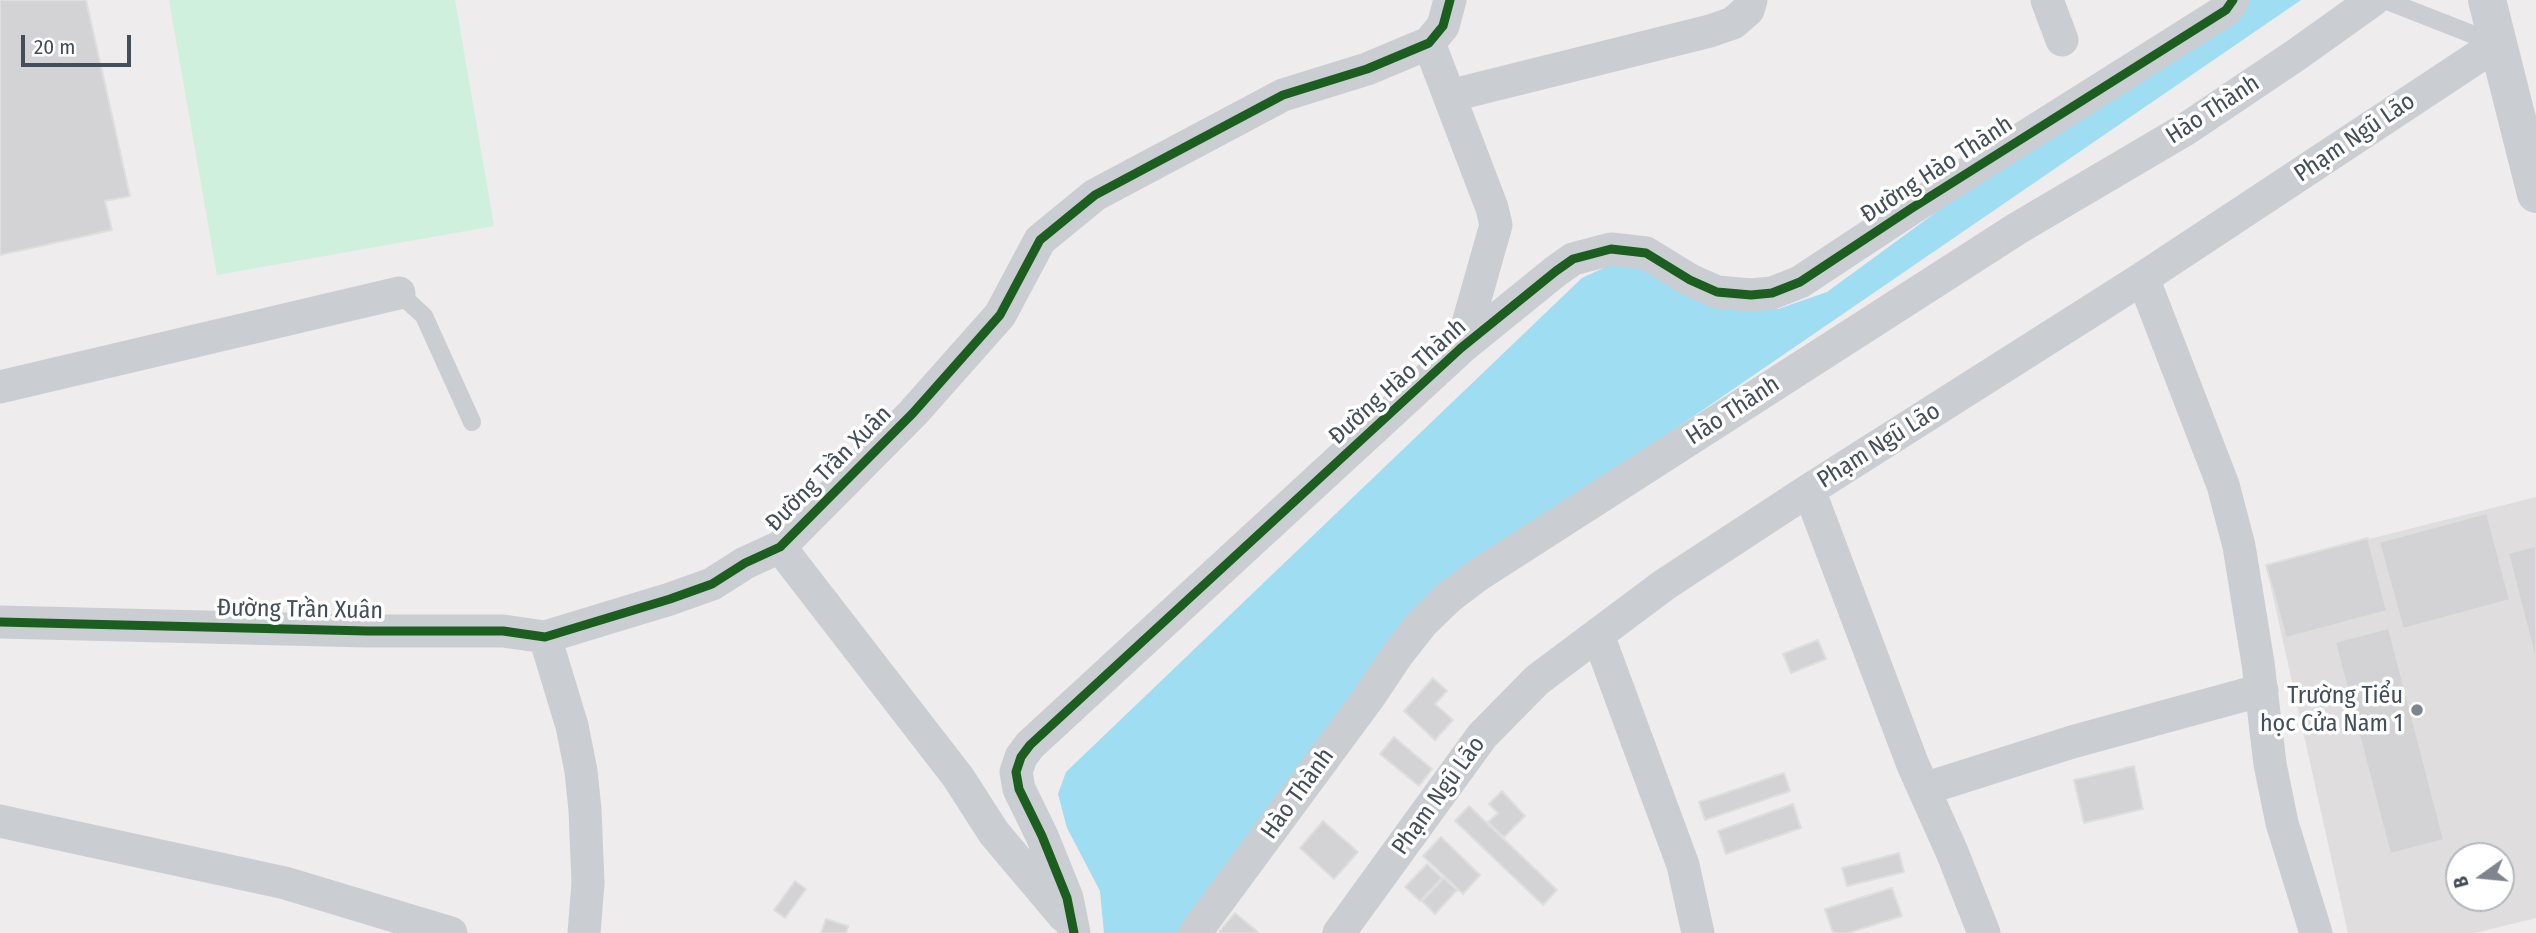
<!DOCTYPE html>
<html>
<head>
<meta charset="utf-8">
<style>
  body { margin:0 }
  #map { position:relative; width:2536px; height:933px; overflow:hidden; background:#eeecec; font-family:"Fira Sans Condensed",sans-serif }
  canvas { display:block }
  .north { position:absolute; left:2445px; top:842px; width:70px; height:70px; box-sizing:border-box; background:#fff; border:2px solid #b3b8bd; border-radius:50%; rotate:255deg; font-size:19px; font-weight:700; line-height:28px; text-align:center; color:#424e5a }
  .north::after { content:''; display:block; margin:auto; width:24px; height:32px; background:#7e858d; clip-path:polygon(50% 0,100% 100%,50% 72%,0 100%) }
  .scale { position:absolute; left:21px; top:35px; width:110px; height:32px; box-sizing:border-box; border:4px solid #424e5a; border-top:0; padding-left:9px; font-size:21px; line-height:24px; white-space:nowrap; color:#424e5a; -webkit-text-stroke:5px #fff; paint-order:stroke }
</style>
</head>
<body>
<div id="map">
<canvas width="2536" height="933"></canvas>
<div class="north">B</div>
<div class="scale">20 m</div>
</div>
<script>
const c = document.querySelector('canvas').getContext('2d');
c.lineJoin = 'round';
function fillPath(path, color) {
  c.fillStyle = color;
  c.fill(path, 'evenodd');
}
function poly(rows) {
  const path = new Path2D();
  for (const r of rows) {
    path.moveTo(r[0], r[1]);
    for (let i = 2; i < r.length; i += 2) path.lineTo(r[i], r[i + 1]);
  }
  return path;
}
function strokePath(path, color, width, dash) {
  c.strokeStyle = color;
  c.lineWidth = width;
  c.lineCap = dash ? 'butt' : 'round';
  c.setLineDash(dash || []);
  c.stroke(path);
}
function write(font, color, halo, rows, align = 'center') {
  c.font = font + ' "Fira Sans Condensed",sans-serif';
  c.lineWidth = 7;
  c.setLineDash([]);
  c.textBaseline = 'middle';
  c.strokeStyle = halo;
  c.fillStyle = color;
  for (const [text, x, y, turn = 0] of rows) {
    c.save();
    c.translate(x, y);
    c.rotate((+turn || 0) * Math.PI / 180);
    c.textAlign = isNaN(turn) ? turn : align;
    if (halo) c.strokeText(text, 0, 0);
    c.fillText(text, 0, 0);
    c.restore();
  }
}
const education = poly([
  [2536,497,2536,918,2475,933,2348,933,2266,565],
  [2459,856,2501,856,2501,898,2459,898]
]);
const green = poly([
  [169,0,455,0,494,226,217,275]
]);
const water = poly([
  [2226,0,2301,0,1478,564,1183,933,1104,933,1100,891,1067,828,1058,794,1066,772,1582,278,1623,259,1742,304,1778,309,1827,292]
]);
const building = poly([
  [0,0,86,0,130,196,105,201,112,230,0,255,0,0],
  [2487,513,2510,600,2403,629,2379,542,2487,513],
  [2368,538,2387,611,2286,638,2266,565,2368,538],
  [2536,546,2536,662,2508,553,2536,546],
  [2389,628,2444,840,2390,854,2335,642,2389,628],
  [1818,640,1826,659,1791,673,1783,654,1818,640],
  [1433,678,1447,691,1435,704,1453,720,1435,740,1404,711,1433,678],
  [1394,737,1432,769,1419,786,1380,754,1394,737],
  [2134,766,2143,809,2084,823,2074,780,2134,766],
  [1784,773,1790,791,1705,820,1699,802,1784,773],
  [1502,791,1525,816,1504,837,1488,822,1498,813,1489,804,1502,791],
  [1793,804,1801,828,1726,854,1718,831,1793,804],
  [1469,806,1557,890,1543,905,1455,821,1469,806],
  [1323,821,1358,852,1334,879,1300,848,1323,821],
  [1441,837,1480,875,1463,894,1423,856,1441,837],
  [1899,853,1904,872,1847,886,1842,868,1899,853],
  [1427,864,1442,878,1420,901,1405,887,1427,864],
  [1444,878,1457,890,1435,914,1422,901,1444,878],
  [795,881,806,889,785,918,774,910,795,881],
  [1892,888,1902,916,1848,933,1833,933,1825,909,1892,888],
  [1235,913,1259,933,1218,933,1235,913],
  [826,919,848,926,846,933,821,933,826,919]
]);
const service = poly([
  [2385,0,2497,44],
  [399,293,424,316,472,422]
]);
const minor = poly([
  [2047,0,2062,40],
  [1429,43,1492,208,1496,225,1461,348],
  [1449,96,1710,31,1733,23,1748,10,1751,0],
  [2143,278,2223,485,2239,546,2258,663,2270,764,2282,823,2316,933],
  [0,387,399,293],
  [1809,490,1913,765,1952,852,1984,933],
  [780,547,958,777,994,833,1064,916],
  [0,622,367,631,503,631,545,637,670,599,712,584,745,563,780,547,913,413,1000,315,1040,240,1095,195,1283,95,1367,69,1429,43,1443,26,1450,0],
  [1598,635,1683,865,1698,933],
  [545,637,572,726,581,771,585,810,588,883,584,933],
  [1924,789,2072,742,2262,690],
  [0,821,285,883,451,933],
  [1074,933,1067,898,1042,836,1019,789,1016,772,1021,757,1030,745,1461,348,1556,271,1573,259,1611,249,1646,253,1690,280,1717,292,1751,295,1772,293,1800,282,1912,208,2226,10,2233,0],
  [1195,933,1369,697,1397,655,1423,622,1449,597,1478,575,2018,228,2186,129,2296,55,2373,0],
  [1339,933,1482,736,1537,680,1664,585,1809,490,2143,278,2497,44]
]);
const tertiary = poly([
  [2487,0,2536,194]
]);
const cycleway = poly([
  [0,622,367,631,503,631,545,637,670,599,712,584,745,563,780,547,913,413,1000,315,1040,240,1095,195,1283,95,1367,69,1429,43,1443,26,1450,0],
  [1074,933,1067,898,1042,836,1019,789,1016,772,1021,757,1030,745,1461,348,1556,271,1573,259,1611,249,1646,253,1690,280,1717,292,1751,295,1772,293,1800,282,1912,208,2226,10,2233,0]
]);
const markers = [
  [2417,710,7,"#7e858d"]
];
const streetNames = [
  ["Hào Thành",2213,110,-33],
  ["Phạm Ngũ Lão",2355,138,-34],
  ["Đường Hào Thành",1937,170,-33],
  ["Đường Hào Thành",1398,382,-42],
  ["Hào Thành",1733,411,-33],
  ["Phạm Ngũ Lão",1879,446,-32],
  ["Đường Trần Xuân",829,469,-45],
  ["Đường Trần Xuân",300,610,1],
  ["Hào Thành",1298,794,-54],
  ["Phạm Ngũ Lão",1439,796,-54]
];
const poiNames = [
  ["Trường Tiểu",2403,696],
  ["học Cửa Nam 1",2403,724]
];
fillPath(education, '#dfddde');
fillPath(green, '#cef0dc');
fillPath(water, '#9eddf2');
fillPath(building, '#d3d3d5');
strokePath(building, '#dededf', 2);
strokePath(service, '#cacdd1', 18);
strokePath(minor, '#cacdd1', 33);
strokePath(tertiary, '#cacdd1', 38);
strokePath(cycleway, '#1b5e20', 9);
for (const [x, y, r, color] of markers) {
  const dot = new Path2D();
  dot.arc(x, y, r, 0, 2 * Math.PI);
  c.fillStyle = color;
  c.fill(dot);
  strokePath(dot, '#fff', 2.5);
}
write('24px', '#424e5a', '#fff', streetNames);
write('24px', '#424e5a', '#fff', poiNames, 'right');
</script>
</body>
</html>
